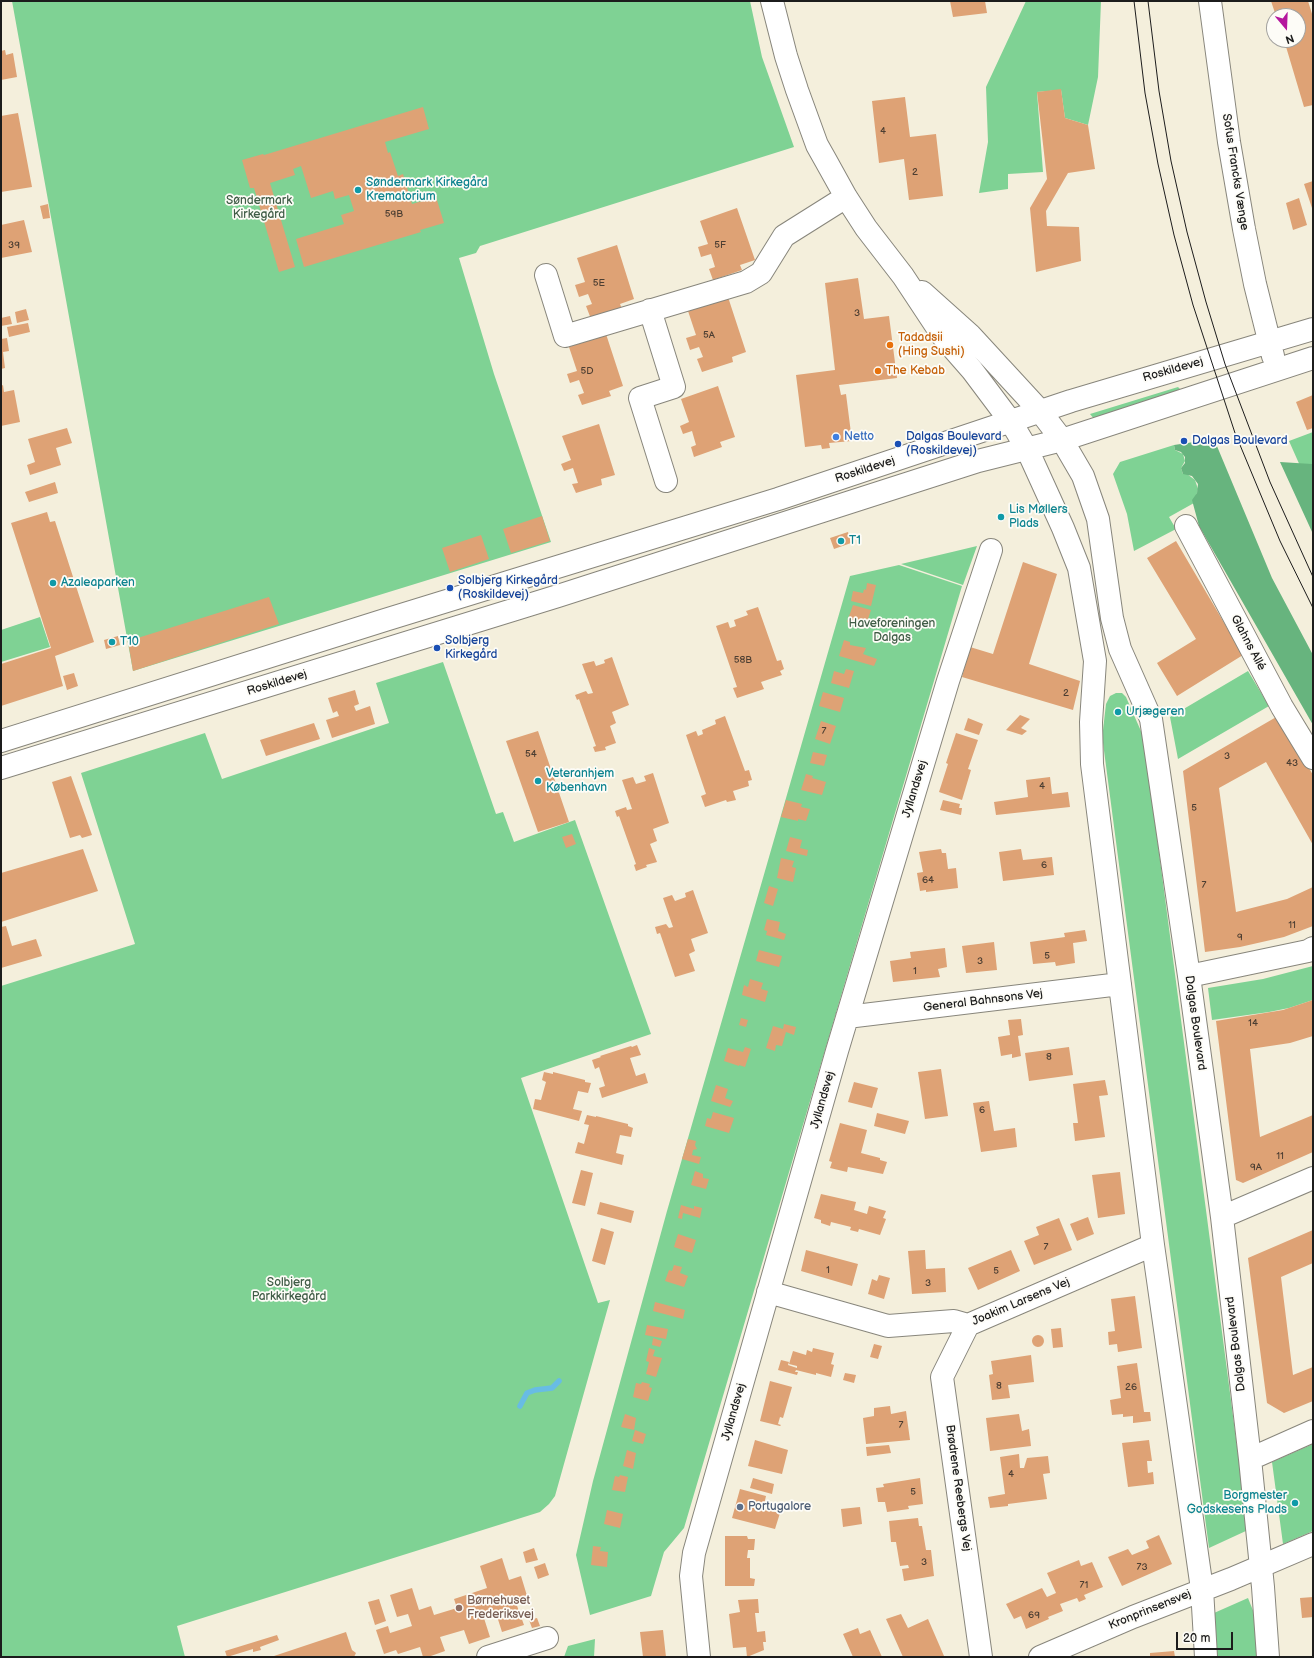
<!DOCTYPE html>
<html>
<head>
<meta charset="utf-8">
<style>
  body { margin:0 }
  #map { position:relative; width:1314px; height:1658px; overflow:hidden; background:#f4efdc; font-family:"Balsamiq Sans",sans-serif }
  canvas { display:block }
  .frame { position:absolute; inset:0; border:2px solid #1c1c1c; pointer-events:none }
  .north { position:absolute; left:1266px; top:8px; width:40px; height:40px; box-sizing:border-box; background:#fdfcf7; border:1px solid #a3a29f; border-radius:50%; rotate:161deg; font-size:11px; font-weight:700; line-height:16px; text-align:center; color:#1c1c1c }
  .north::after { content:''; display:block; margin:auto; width:14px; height:18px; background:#b5179e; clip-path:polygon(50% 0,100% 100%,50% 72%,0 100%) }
  .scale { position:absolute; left:1176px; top:1632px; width:57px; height:18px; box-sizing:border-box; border:2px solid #1c1c1c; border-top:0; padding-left:5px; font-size:12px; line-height:14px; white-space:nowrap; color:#1c1c1c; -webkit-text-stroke:3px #fdfcf7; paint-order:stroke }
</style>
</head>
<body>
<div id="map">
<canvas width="1314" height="1658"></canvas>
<div class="frame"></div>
<div class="north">N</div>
<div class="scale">20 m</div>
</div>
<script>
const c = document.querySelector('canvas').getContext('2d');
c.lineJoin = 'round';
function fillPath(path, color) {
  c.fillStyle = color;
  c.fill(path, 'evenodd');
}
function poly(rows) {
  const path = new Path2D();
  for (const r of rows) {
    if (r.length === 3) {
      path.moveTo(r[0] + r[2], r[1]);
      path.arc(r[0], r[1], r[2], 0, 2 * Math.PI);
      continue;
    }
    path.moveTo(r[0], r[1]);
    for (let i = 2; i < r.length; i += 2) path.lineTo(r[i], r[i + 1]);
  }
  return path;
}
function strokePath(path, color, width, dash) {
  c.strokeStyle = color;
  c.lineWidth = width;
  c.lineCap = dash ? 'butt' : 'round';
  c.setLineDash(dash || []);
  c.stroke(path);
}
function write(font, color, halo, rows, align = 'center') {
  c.font = font + ' "Balsamiq Sans",sans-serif';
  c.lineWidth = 3.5;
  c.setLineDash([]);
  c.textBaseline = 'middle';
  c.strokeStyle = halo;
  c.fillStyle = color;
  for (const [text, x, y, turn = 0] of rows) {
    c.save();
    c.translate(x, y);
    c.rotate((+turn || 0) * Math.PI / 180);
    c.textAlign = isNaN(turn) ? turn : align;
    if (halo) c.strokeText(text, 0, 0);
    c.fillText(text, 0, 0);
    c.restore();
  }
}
const green = poly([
  [12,1,750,1,762,57,794,147,480,246,476,253,459,258,494,374,551,542,133,671],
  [1026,1,1101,1,1098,77,1088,125,1065,118,1061,90,1037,92,1043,172,1008,174,1008,189,979,193,988,142,986,87],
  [1178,387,1180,389,1171,394,1095,420,1090,414],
  [1313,432,1313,495,1289,441],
  [1174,445,1175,450,1183,454,1185,461,1181,468,1183,474,1187,474,1195,480,1198,489,1197,493,1194,503,1169,517,1176,529,1134,551,1127,514,1113,474,1120,462],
  [977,546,963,585,901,564,952,552],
  [899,565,962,586,684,1528,664,1552,651,1596,590,1615,576,1555,593,1481,667,1211,850,576],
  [40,617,50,647,1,662,1,630],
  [443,662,496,814,503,812,514,842,575,820,651,1034,521,1078,598,1303,610,1300,555,1496,549,1504,540,1512,177,1626,185,1657,1,1657,1,986,135,944,81,773,205,733,222,779,389,723,376,683],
  [1248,671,1269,706,1178,759,1170,717],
  [1116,693,1122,693,1126,697,1144,738,1248,1530,1209,1548,1103,743,1103,730,1106,704,1110,696],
  [1313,966,1313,1000,1289,1008,1269,1012,1212,1020,1208,988,1263,979],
  [1313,1444,1313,1531,1283,1544,1272,1462],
  [1248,1598,1256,1618,1258,1657,1216,1657,1214,1613],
  [595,1639,594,1657,564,1657,568,1646]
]);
const forest = poly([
  [1214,439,1272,578,1313,655,1313,725,1199,526,1192,500,1197,493,1198,484,1192,476,1183,474,1181,468,1185,463,1185,457,1181,452,1175,450,1174,445],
  [1280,462,1312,464,1313,534]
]);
const stream = poly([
  [520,1406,527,1393,535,1390,552,1388,559,1381]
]);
const building = poly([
  [950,1,985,1,987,13,953,17],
  [1271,1,1308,1,1313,17,1313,105,1304,107,1284,40,1298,40,1298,16,1276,16],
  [5,50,6,55,13,53,17,77,1,80,1,51],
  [1061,89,1065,118,1088,125,1095,169,1068,173,1046,211,1047,226,1079,227,1081,261,1036,272,1030,208,1047,179,1037,92],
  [905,97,910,137,936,134,943,196,909,200,904,159,879,163,872,101],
  [423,107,429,129,385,142,388,153,390,152,398,176,403,174,412,204,436,197,444,223,420,230,421,232,304,267,296,239,344,224,341,215,354,211,349,195,335,199,333,191,311,198,301,166,293,169,295,175,270,183,295,267,279,272,254,188,250,188,242,160,263,154,264,155],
  [18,113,32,187,1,192,1,116],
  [1313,181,1313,211,1304,184],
  [1299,198,1307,225,1293,230,1286,203],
  [48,204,50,218,43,219,40,206],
  [737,208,755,260,740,265,742,270,713,280,709,269,715,267,711,254,701,257,698,247,708,244,700,221],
  [24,220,32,252,1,258,1,225],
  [617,245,634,299,620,304,622,309,591,319,586,306,592,304,588,294,579,297,575,285,585,282,577,258],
  [858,278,864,319,889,316,897,378,839,385,841,395,846,394,852,441,829,443,830,448,822,449,821,445,805,447,796,375,835,370,825,283],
  [728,297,746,352,732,357,733,362,702,372,697,359,703,357,699,347,690,350,686,338,696,335,688,311],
  [26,309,29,320,17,323,15,312],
  [10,316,12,324,1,326,1,318],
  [28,323,30,332,9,337,7,327],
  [606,334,623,386,609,391,611,396,582,405,578,395,584,393,579,380,570,383,567,374,577,371,569,347],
  [7,338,9,351,3,352,5,368,1,369,1,339],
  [3,385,4,392,14,390,20,422,1,426,1,386],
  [718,386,735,437,720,442,722,447,694,457,691,447,696,445,692,431,683,434,680,426,689,422,681,399],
  [1313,395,1313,428,1307,430,1296,402],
  [599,424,615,475,601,479,602,485,576,493,572,484,578,483,573,468,564,471,561,464,571,460,562,436],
  [67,428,72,443,56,448,61,465,30,475,27,465,35,462,28,439],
  [55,482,58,493,29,502,25,492],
  [47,512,50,522,55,521,94,642,55,656,63,686,1,706,1,664,51,648,11,523],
  [542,516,550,541,511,553,503,529],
  [848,532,851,543,834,549,830,538],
  [481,535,489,559,450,572,442,548],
  [1176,541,1243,655,1177,696,1157,663,1196,639,1147,558],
  [1023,562,1057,574,1029,664,1080,681,1073,710,962,677,970,647,993,654],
  [867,583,876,585,871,606,851,601,853,591,863,593,864,589,866,590],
  [269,597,279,624,133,671,128,641],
  [853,605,871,610,865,628,847,622],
  [758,607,777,661,781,660,784,669,780,671,782,675,761,682,764,689,737,698,733,688,737,687,716,626,728,622,730,628,736,626,734,620,748,615,746,611],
  [118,636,120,645,106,649,104,640],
  [844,640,850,642,850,645,866,648,863,654,877,659,874,666,839,656],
  [612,657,629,705,612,712,616,723,610,726,616,743,605,747,606,750,595,752,593,747,596,746,579,699,577,700,575,695,586,691,588,694,593,693,582,664,594,661,596,666,605,663,604,660],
  [846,669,854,671,849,688,831,683,834,671,844,674],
  [74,673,78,686,67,690,63,676],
  [355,690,359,704,354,706,356,711,370,706,375,724,332,738,326,720,339,716,337,711,333,713,328,698],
  [823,692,844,698,840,712,819,706],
  [1020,715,1030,719,1021,728,1027,731,1022,735,1006,730],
  [725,716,745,771,749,770,752,780,748,781,749,786,733,791,736,800,727,802,726,800,705,807,701,796,706,794,686,735,696,731,698,736,703,734,702,730,716,724,715,720],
  [1278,716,1313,775,1313,845,1266,762,1219,788,1236,912,1287,899,1313,887,1313,926,1284,937,1240,947,1205,952,1183,771],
  [968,718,983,724,979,735,964,730],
  [821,721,836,726,830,744,815,739],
  [314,723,320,739,266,756,260,740],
  [538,731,569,822,538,832,506,741],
  [956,733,978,740,968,769,971,770,962,800,939,792,948,764,946,763],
  [813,752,827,755,824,766,810,763],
  [653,773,669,823,653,829,657,841,650,844,657,862,646,865,647,867,636,871,634,865,636,864,619,816,617,817,615,811,626,807,627,810,632,809,622,780,633,777,636,784,646,781,644,776],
  [806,774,813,776,812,778,826,782,822,795,801,790],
  [71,776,92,835,82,838,80,835,70,838,52,782],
  [1050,777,1052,794,1068,792,1070,807,996,815,994,802,1028,797,1026,780],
  [786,800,802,804,801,807,810,809,806,821,798,819,798,821,781,817],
  [943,800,960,804,959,808,962,808,961,815,940,810],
  [572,834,576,844,566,848,562,837],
  [790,837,802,840,800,848,808,850,807,856,786,851],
  [83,849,98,891,1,922,1,873],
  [941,849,942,853,946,853,948,869,956,868,958,888,926,892,926,890,920,891,917,873,923,872,919,852],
  [1021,849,1023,860,1052,857,1054,875,1003,881,999,852],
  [781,858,794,861,792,867,796,868,793,882,777,878],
  [769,886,778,889,773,906,764,903],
  [693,890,708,933,691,939,695,951,689,954,695,971,675,977,660,933,657,934,655,927,666,924,669,928,673,927,663,898,672,895,675,901,686,897,685,893],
  [767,919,780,922,778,931,786,934,784,940,766,935,767,931,764,930],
  [6,926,12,946,36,939,42,956,1,968,1,927],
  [1085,930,1087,941,1073,943,1075,963,1056,966,1055,962,1033,964,1030,942,1065,937,1064,933],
  [994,942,997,970,966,973,962,946],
  [945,948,947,967,938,969,940,977,893,982,890,961,911,958,910,952],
  [759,950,782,956,779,967,756,961],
  [750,979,763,983,761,989,768,991,765,1002,742,995,744,985,748,987],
  [1313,1000,1313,1036,1290,1043,1250,1049,1260,1137,1313,1115,1313,1152,1243,1183,1236,1180,1216,1021,1283,1010],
  [741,1018,748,1020,746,1027,739,1025],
  [1021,1019,1023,1035,1018,1036,1021,1056,1012,1058,1012,1054,1001,1056,998,1037,1010,1035,1008,1020],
  [784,1024,796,1027,794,1035,786,1032,782,1046,776,1045,775,1051,766,1048,773,1026,783,1029],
  [637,1045,641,1055,630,1058,636,1076,645,1073,648,1083,602,1098,599,1088,605,1086,599,1067,595,1069,592,1060,601,1057,600,1056,631,1046,632,1047],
  [745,1047,751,1049,745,1067,739,1065,739,1066,724,1061,728,1048,743,1052],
  [1069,1047,1073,1075,1029,1081,1025,1053],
  [941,1069,948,1116,925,1119,918,1072],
  [544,1072,553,1074,553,1072,585,1080,585,1082,591,1083,588,1093,578,1091,573,1109,582,1111,579,1121,533,1109,535,1099,541,1100,546,1082,542,1080],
  [1105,1080,1108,1095,1099,1096,1105,1137,1075,1141,1073,1123,1078,1123,1073,1084],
  [854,1082,878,1088,872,1108,848,1102],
  [716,1085,728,1089,725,1098,733,1101,730,1107,711,1101],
  [989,1101,994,1131,1015,1128,1017,1147,981,1152,973,1103],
  [713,1112,734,1118,729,1133,705,1126,707,1118,711,1119],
  [877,1113,909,1121,905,1134,874,1126],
  [587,1115,596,1117,596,1116,628,1124,628,1126,633,1128,631,1137,620,1135,616,1153,624,1155,622,1165,575,1153,578,1142,584,1144,589,1125,584,1124],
  [840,1123,867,1130,861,1153,880,1158,880,1160,887,1162,883,1174,848,1167,847,1172,830,1168,832,1162,829,1161],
  [688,1139,696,1141,695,1145,697,1149,693,1150,692,1155,701,1157,699,1164,682,1159],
  [581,1170,593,1173,585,1206,572,1203],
  [695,1171,703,1174,703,1178,709,1179,706,1189,691,1185],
  [1120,1172,1125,1214,1098,1218,1092,1175],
  [821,1194,856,1202,854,1210,867,1214,869,1206,886,1211,883,1218,886,1219,880,1235,859,1229,858,1232,850,1230,851,1227,831,1222,830,1226,821,1223,821,1220,814,1218],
  [600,1202,634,1211,631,1223,597,1214],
  [681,1205,694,1209,694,1206,702,1208,700,1218,683,1213,682,1219,678,1218],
  [1088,1217,1094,1234,1077,1241,1070,1224],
  [1059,1218,1072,1250,1034,1265,1024,1241,1039,1235,1036,1227],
  [601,1228,614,1232,605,1265,592,1261],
  [1313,1230,1313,1263,1281,1277,1293,1375,1313,1367,1313,1401,1284,1413,1267,1403,1248,1258],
  [678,1234,696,1240,692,1253,674,1247],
  [806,1250,858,1264,852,1286,801,1271],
  [925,1250,926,1269,945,1268,946,1292,912,1294,908,1251],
  [1011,1250,1020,1271,978,1290,968,1268],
  [674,1265,682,1267,680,1273,688,1276,684,1287,665,1281,669,1270,672,1271],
  [879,1275,890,1278,884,1299,868,1294,872,1279,877,1281],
  [1135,1296,1142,1348,1118,1352,1117,1344,1109,1345,1108,1332,1115,1331,1111,1299],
  [655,1302,685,1310,683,1319,653,1311],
  [647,1325,668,1329,666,1339,645,1335],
  [1061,1328,1063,1347,1053,1348,1051,1329],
  [1038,1341,6],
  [653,1338,662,1341,660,1347,652,1345],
  [874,1344,882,1346,878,1359,870,1357],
  [649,1348,655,1350,653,1356,662,1358,656,1377,646,1374,649,1362,646,1361],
  [813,1348,834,1353,831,1364,834,1365,831,1377,816,1373,816,1375,796,1370,795,1372,798,1372,797,1375,778,1370,781,1360,789,1362,788,1365,797,1368,797,1366,789,1364,793,1351,806,1355,807,1350,812,1352],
  [1031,1355,1034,1382,1008,1385,1010,1398,992,1400,989,1375,993,1374,991,1361],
  [1137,1363,1144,1412,1150,1412,1151,1421,1133,1423,1133,1416,1123,1417,1123,1414,1112,1415,1110,1400,1121,1398,1117,1366],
  [845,1373,856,1375,854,1383,843,1380],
  [770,1381,792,1387,783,1418,780,1417,778,1424,781,1425,780,1426,760,1421],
  [642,1382,650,1384,649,1387,652,1388,648,1401,633,1397,636,1383,641,1384],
  [890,1406,891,1414,906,1411,910,1440,866,1444,863,1418,874,1416,874,1408],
  [625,1414,636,1418,634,1430,621,1427],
  [1019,1414,1022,1431,1029,1429,1031,1446,990,1451,986,1418],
  [635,1430,646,1434,643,1444,632,1441],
  [755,1440,788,1450,782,1474,748,1466],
  [1149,1440,1152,1461,1147,1461,1148,1473,1153,1472,1154,1484,1128,1487,1122,1443],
  [889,1445,891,1453,867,1456,866,1447],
  [627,1450,636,1453,633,1469,623,1466],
  [1019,1454,1020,1468,1024,1468,1027,1458,1048,1456,1050,1473,1043,1474,1047,1499,1008,1504,1008,1506,990,1508,988,1497,1005,1494,1000,1457],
  [620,1475,628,1477,625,1492,612,1490,615,1476,619,1477],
  [753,1478,774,1484,772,1494,750,1488],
  [920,1478,923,1504,908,1506,909,1509,887,1512,885,1502,878,1502,876,1488,884,1487,883,1484],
  [740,1489,766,1496,763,1509,780,1513,775,1529,732,1518],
  [860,1507,862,1524,843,1527,841,1509],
  [607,1510,623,1514,620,1528,604,1524],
  [918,1518,919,1526,922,1526,926,1550,931,1550,934,1576,904,1581,902,1569,909,1568,908,1565,900,1566,896,1542,891,1542,889,1521],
  [1159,1535,1172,1564,1122,1586,1108,1557,1128,1549,1132,1555,1149,1548,1146,1541],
  [725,1536,747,1536,748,1539,755,1539,754,1550,748,1550,747,1558,750,1558,750,1578,755,1579,754,1586,725,1586],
  [593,1546,601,1547,600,1551,608,1552,607,1567,591,1565],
  [534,1548,538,1560,526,1563,523,1552],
  [502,1558,509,1580,521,1576,528,1599,516,1603,524,1625,502,1632,495,1610,483,1615,490,1637,469,1644,464,1630,440,1637,445,1651,428,1657,423,1657,420,1647,398,1654,396,1650,384,1654,376,1630,388,1626,390,1633,412,1626,408,1614,397,1617,390,1595,412,1588,419,1610,431,1606,434,1615,457,1608,454,1599,487,1588,480,1566],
  [1079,1560,1081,1566,1092,1562,1103,1587,1084,1595,1086,1599,1079,1602,1077,1598,1060,1604,1063,1611,1048,1617,1049,1619,1026,1629,1021,1616,1014,1619,1006,1604,1042,1588,1047,1597,1056,1593,1047,1573],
  [545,1563,549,1575,538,1579,534,1567],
  [1313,1597,1313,1617,1302,1618,1300,1598],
  [379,1599,386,1621,375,1625,368,1602],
  [758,1599,759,1613,755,1613,757,1632,765,1631,766,1642,763,1642,764,1650,747,1657,746,1647,733,1648,729,1614,740,1612,738,1600],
  [901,1614,908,1628,928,1619,944,1656,903,1657,886,1619],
  [537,1618,540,1626,532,1628,529,1620],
  [858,1628,860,1634,870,1630,882,1657,853,1657,843,1634],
  [663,1630,666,1657,643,1657,640,1632],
  [346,1632,352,1650,356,1653,354,1657,271,1657],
  [277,1635,279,1640,260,1647,261,1650,253,1652,253,1649,227,1657,225,1651],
  [1174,1651,1175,1657,1150,1657,1150,1653]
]);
const minor = poly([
  [772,1,786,56,797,90,817,145,826,161,846,197,866,228,903,276,944,338,972,370,1011,422,1027,449,1063,528,1079,568,1095,661,1091,722,1092,764,1153,1245,1202,1589,1206,1657],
  [1210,1,1229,142,1244,229,1255,284,1273,356],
  [546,275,565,336,746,282,761,273,784,236,846,197],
  [922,292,970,335,1040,411,1062,440,1083,476,1098,519,1112,618,1120,649,1151,719,1189,976,1222,1217,1250,1459,1263,1587,1268,1657],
  [650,310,674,387,640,398,666,481],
  [1186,526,1282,707,1313,758],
  [1,741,385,620,778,499,1071,401,1313,329],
  [1,768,558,596,978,461,1062,440,1313,358],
  [1189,976,1308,951,1313,948],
  [847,1017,1120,984],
  [1222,1217,1313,1178],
  [768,1292,888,1326,954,1321,968,1325,1153,1245],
  [968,1325,942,1377,981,1657],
  [1250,1459,1313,1431],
  [488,1657,547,1638],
  [699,1657,691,1576,694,1553,837,1051,948,681,991,550],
  [1040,1657,1133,1617,1231,1579,1313,1544]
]);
const tram = poly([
  [1134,1,1145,93,1158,164,1174,235,1193,305,1235,433,1280,541,1313,608],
  [1148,1,1159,91,1171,161,1187,232,1206,302,1225,364,1270,482,1313,577]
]);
const markers = [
  [358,190,4,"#0f9aa8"],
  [890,345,4,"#e8710a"],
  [878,371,4,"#e8710a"],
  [836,437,4,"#3f7fe0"],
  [1184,441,4,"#1a4fb4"],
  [898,444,4,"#1a4fb4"],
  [1001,517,4,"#0f9aa8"],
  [841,541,4,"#0f9aa8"],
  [53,583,4,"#0f9aa8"],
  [450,588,4,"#1a4fb4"],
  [112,642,4,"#0f9aa8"],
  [437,648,4,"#1a4fb4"],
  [1118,712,4,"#0f9aa8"],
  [538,781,4,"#0f9aa8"],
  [1295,1503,4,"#0f9aa8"],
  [740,1507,4,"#5c6f8a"],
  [459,1608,4,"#8d6e63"]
];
const numberNames = [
  ["4",883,131],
  ["2",915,172],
  ["59B",394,214],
  ["39",14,245],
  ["5F",720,245],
  ["5E",599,283],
  ["3",857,313],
  ["5A",709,335],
  ["5D",587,371],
  ["58B",743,660],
  ["2",1066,693],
  ["7",824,731],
  ["54",531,754],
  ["3",1227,756],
  ["43",1292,763],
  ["4",1042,786],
  ["5",1194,808],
  ["6",1044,865],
  ["64",928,880],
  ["7",1204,885],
  ["11",1292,925],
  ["9",1240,937],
  ["5",1047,956],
  ["3",980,961],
  ["1",915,971],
  ["14",1253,1023],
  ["8",1049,1057],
  ["6",982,1110],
  ["11",1280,1156],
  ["9A",1256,1167],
  ["7",1046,1247],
  ["1",828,1270],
  ["5",996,1271],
  ["3",928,1283],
  ["8",999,1386],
  ["26",1131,1387],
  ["7",901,1425],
  ["4",1011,1474],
  ["5",913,1492],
  ["3",924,1562],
  ["73",1142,1567],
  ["71",1084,1585],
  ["69",1034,1615]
];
const streetNames = [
  ["Sofus Francks Vænge",1235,172,81],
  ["Roskildevej",1173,370,-16],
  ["Roskildevej",865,470,-18],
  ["Glahns Allé",1248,643,62],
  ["Roskildevej",277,683,-17],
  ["Jyllandsvej",915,789,-73],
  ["General Bahnsons Vej",983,1001,-7],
  ["Dalgas Boulevard",1195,1023,82],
  ["Jyllandsvej",823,1100,-74],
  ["Joakim Larsens Vej",1021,1302,-23],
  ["Dalgas Boulevard",1236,1344,-97],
  ["Jyllandsvej",734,1412,-74],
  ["Brødrene Reebergs Vej",958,1488,82],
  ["Kronprinsensvej",1150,1610,-22]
];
const cultureNames = [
  ["Søndermark Kirkegård",366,183],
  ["Krematorium",366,197],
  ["Lis Møllers",1009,510],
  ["Plads",1009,524],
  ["T1",849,541],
  ["Azaleaparken",61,583],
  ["T10",120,642],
  ["Urjægeren",1126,712],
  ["Veteranhjem",546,774],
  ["København",546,788],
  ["Borgmester",1287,1496,"right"],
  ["Godskesens Plads",1287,1510,"right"]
];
const parkNames = [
  ["Søndermark",259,201],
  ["Kirkegård",259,215],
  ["Haveforeningen",892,624],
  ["Dalgas",892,638],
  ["Solbjerg",289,1283],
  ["Parkkirkegård",289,1297]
];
const foodNames = [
  ["Tadadsii",898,338],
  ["(Hing Sushi)",898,352],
  ["The Kebab",886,371]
];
const shopNames = [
  ["Netto",844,437]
];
const transitNames = [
  ["Dalgas Boulevard",906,437],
  ["(Roskildevej)",906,451],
  ["Dalgas Boulevard",1192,441],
  ["Solbjerg Kirkegård",458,581],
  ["(Roskildevej)",458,595],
  ["Solbjerg",445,641],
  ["Kirkegård",445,655]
];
const serviceNames = [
  ["Portugalore",748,1507]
];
const educationNames = [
  ["Børnehuset",467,1601],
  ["Frederiksvej",467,1615]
];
fillPath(green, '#7fd294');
fillPath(forest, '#67b47e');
strokePath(stream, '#68bce4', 5.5);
fillPath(building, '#dea275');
strokePath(minor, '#88867c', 24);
strokePath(minor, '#fff', 22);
strokePath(tram, '#1c1c1c', 1);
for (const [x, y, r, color] of markers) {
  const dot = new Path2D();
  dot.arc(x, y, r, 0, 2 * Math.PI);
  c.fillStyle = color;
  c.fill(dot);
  strokePath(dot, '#fdfcf7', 1.5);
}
write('10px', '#4c3e32', null, numberNames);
write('12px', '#1c1c1c', '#fdfcf7', streetNames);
write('12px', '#0d838f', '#fdfcf7', cultureNames, 'left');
write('12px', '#3f5c46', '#fdfcf7', parkNames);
write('12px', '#c56008', '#fdfcf7', foodNames, 'left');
write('12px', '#366cbe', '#fdfcf7', shopNames, 'left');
write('12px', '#164399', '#fdfcf7', transitNames, 'left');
write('12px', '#4e5e75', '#fdfcf7', serviceNames, 'left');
write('12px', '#785e54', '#fdfcf7', educationNames, 'left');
</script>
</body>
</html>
